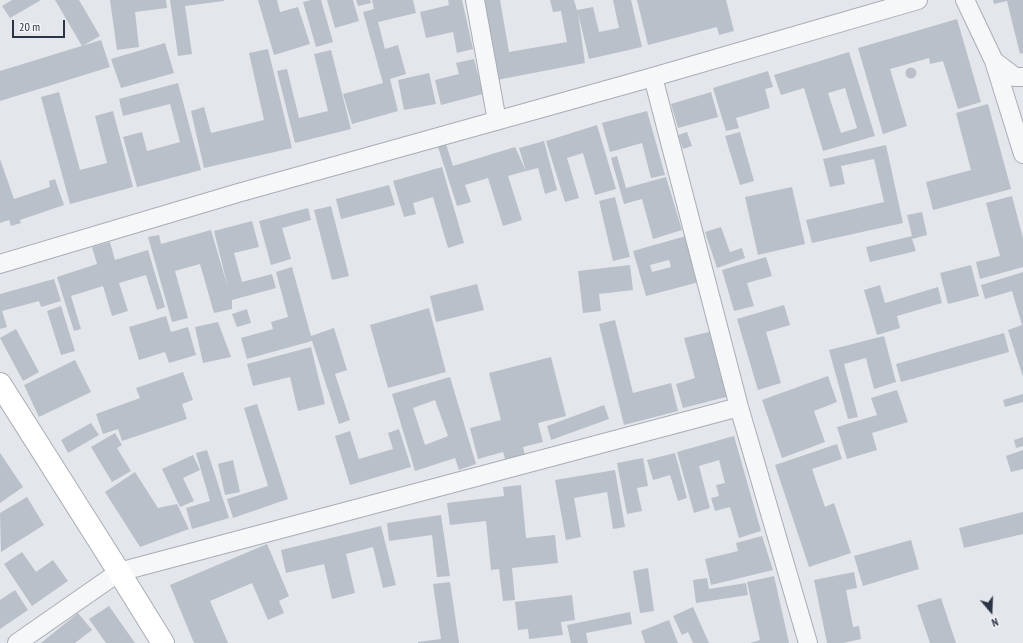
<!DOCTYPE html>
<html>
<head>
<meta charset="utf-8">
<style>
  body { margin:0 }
  #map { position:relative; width:1023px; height:643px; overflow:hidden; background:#e3e6eb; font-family:"PT Sans Narrow",sans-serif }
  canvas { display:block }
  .north { position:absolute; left:971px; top:591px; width:40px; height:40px; -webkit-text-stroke:3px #f3f5f8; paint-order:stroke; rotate:161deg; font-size:11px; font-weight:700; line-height:16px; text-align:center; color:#2a3444 }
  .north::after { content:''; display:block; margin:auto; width:14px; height:18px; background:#2a3444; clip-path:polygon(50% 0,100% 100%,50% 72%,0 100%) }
  .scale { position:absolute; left:12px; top:20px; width:53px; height:18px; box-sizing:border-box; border:2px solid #2a3444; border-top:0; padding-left:5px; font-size:12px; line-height:14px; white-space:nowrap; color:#2a3444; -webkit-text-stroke:3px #f3f5f8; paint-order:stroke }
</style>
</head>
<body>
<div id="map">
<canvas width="1023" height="643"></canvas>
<div class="north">N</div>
<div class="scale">20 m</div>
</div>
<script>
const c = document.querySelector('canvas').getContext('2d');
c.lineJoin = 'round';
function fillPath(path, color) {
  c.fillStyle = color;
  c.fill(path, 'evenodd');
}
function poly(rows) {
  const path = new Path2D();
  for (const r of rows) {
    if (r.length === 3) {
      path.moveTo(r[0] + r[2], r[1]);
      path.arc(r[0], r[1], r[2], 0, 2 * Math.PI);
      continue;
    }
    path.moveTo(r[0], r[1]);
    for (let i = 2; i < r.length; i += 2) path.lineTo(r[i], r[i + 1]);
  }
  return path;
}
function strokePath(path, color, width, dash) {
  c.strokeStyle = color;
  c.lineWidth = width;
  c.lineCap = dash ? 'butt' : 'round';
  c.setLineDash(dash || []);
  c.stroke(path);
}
const building = poly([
  [12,0,41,0,10,18,2,6],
  [55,0,79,0,100,36,82,46],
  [110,0,166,0,167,8,135,12,139,47,117,50],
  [170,0,224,0,224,1,185,6,192,54,178,56],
  [258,0,277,0,280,12,298,7,310,44,274,55],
  [311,0,321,0,333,42,316,47,303,2],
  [327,0,353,0,359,21,335,28],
  [356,0,370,0,371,3,358,6],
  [372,0,413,0,416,13,378,22,385,49,398,45,406,74,390,79,398,111,352,124,343,94,383,83,363,12,374,9],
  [448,0,462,0,473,49,457,53,453,32,426,38,420,12,449,5],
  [482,0,500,0,509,52,567,42,561,11,553,12,550,0,574,0,577,10,593,7,599,32,619,28,613,0,631,0,642,47,589,59,578,13,585,63,497,80],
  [637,0,726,0,734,31,719,35,717,27,648,45],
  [993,0,1023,0,1023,53,1020,54,1007,1,994,4],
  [957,19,981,102,958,109,943,61,930,64,929,58,890,69,907,126,883,134,858,48],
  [101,40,110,67,0,101,0,71],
  [165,43,174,73,121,88,111,59],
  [268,49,292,148,204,168,191,111,204,107,211,133,264,120,249,53],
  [331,50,351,129,295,143,277,71,287,69,299,118,328,111,314,54],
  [849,52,875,136,823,151,804,88,781,95,774,75],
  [845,88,857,128,841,133,828,93],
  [474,59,483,94,441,105,435,80,459,74,456,63],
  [911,73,5.5],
  [768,71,773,87,765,89,770,108,736,118,739,128,726,131,713,88],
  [429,73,436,104,404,110,398,80],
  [178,83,201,170,137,187,123,137,142,132,147,151,180,142,170,104,123,116,119,99],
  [59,92,80,170,107,163,95,116,113,111,133,187,70,204,41,97],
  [711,92,718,117,678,128,671,104],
  [988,104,1011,189,933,210,926,182,971,170,956,113],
  [647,111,665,175,651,178,642,143,610,152,602,123],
  [597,125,616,189,595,195,583,153,567,158,579,198,565,202,546,141],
  [687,132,692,146,683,149,678,135],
  [740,132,754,181,740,185,725,136],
  [544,141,557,190,545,194,538,168,526,171,508,176,522,220,503,226,488,178,465,185,471,202,457,206,438,147,446,144,453,166,515,147,526,171,519,148],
  [886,145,903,223,812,243,806,220,884,202,874,159,841,166,845,184,830,187,823,159],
  [617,156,626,188,666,177,682,230,653,239,642,199,624,204,611,158],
  [0,159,14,199,50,187,49,181,55,179,64,205,20,220,21,223,11,226,9,220,0,223],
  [442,167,464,243,448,248,433,197,413,203,416,214,404,217,393,181],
  [389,185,395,205,341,219,336,199],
  [792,187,805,244,758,255,745,197],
  [1012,196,1023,238,1023,267,980,279,976,262,1000,256,986,203],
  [615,197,630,257,613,261,599,201],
  [331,206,349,276,332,280,314,210],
  [308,208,311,220,282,228,291,259,271,265,259,221],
  [922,212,927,235,912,239,916,251,870,262,866,247,912,236,907,215],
  [252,221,259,247,234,253,242,282,272,274,276,288,232,300,232,309,214,313,200,264,175,271,188,318,172,322,148,237,159,235,161,244,211,230,228,288,214,231],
  [721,227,730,252,742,248,745,258,717,268,705,232],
  [686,236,699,282,646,296,633,251],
  [669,260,671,267,652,272,650,265],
  [110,242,115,260,148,250,165,307,157,310,146,275,119,283,128,311,112,316,103,286,71,296,81,329,74,331,57,277,97,264,92,247],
  [766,257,772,276,747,283,754,306,734,311,722,270],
  [630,265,633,290,599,294,601,311,583,313,578,271],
  [971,265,979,296,948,304,940,273],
  [292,267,311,336,334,328,347,370,335,374,350,420,339,424,312,341,247,359,241,338,273,329,271,322,288,317,276,272],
  [1023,272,1023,377,1008,330,1022,325,1012,291,985,299,981,285],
  [54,279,61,301,41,307,39,301,2,311,7,327,0,329,0,294],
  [477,284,484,310,436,322,430,296],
  [880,285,885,303,938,287,942,303,897,316,900,328,877,335,864,290],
  [784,305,790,325,766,332,781,383,758,390,737,319],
  [61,306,75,351,61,355,47,311],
  [429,308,446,372,388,388,370,325],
  [247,309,251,323,237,327,232,314],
  [166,316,171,332,188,327,196,355,169,363,165,352,139,360,129,327],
  [615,320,633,393,671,383,678,411,624,425,599,324],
  [218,322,231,357,203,363,195,327],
  [16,329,39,372,23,381,0,338],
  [713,331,730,396,683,408,676,384,695,378,684,338],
  [1004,333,1009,352,901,382,896,364],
  [884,336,896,382,874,389,866,358,844,364,858,417,848,419,829,350],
  [311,347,325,404,298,411,290,377,253,386,247,364],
  [551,357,566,416,538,423,543,442,523,447,525,455,505,459,503,452,478,459,470,428,501,420,489,373],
  [75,360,91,392,39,417,24,385],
  [183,372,193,400,182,404,187,419,122,441,118,429,103,434,96,414,140,398,136,388],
  [828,376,837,402,814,411,825,442,782,458,762,400],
  [450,377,476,464,459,470,455,458,415,471,392,394],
  [435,400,448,436,425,445,413,408],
  [897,390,908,422,872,433,877,450,847,459,837,427,877,415,871,398],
  [1023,394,1023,402,1005,407,1003,400],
  [257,404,288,499,233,518,227,499,268,486,244,408],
  [604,405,609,419,551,440,547,426],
  [91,423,99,435,68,453,61,440],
  [399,429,411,467,350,485,335,436,350,431,359,459,393,449,388,433],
  [115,433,122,445,117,448,131,471,112,482,91,447],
  [734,436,761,531,739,538,730,507,715,511,711,498,719,496,716,485,725,483,719,460,699,466,710,508,694,513,677,452],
  [1023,437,1023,446,1016,448,1014,440],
  [837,444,842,459,812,469,825,507,834,503,851,553,809,567,775,465],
  [207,450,229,518,192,529,186,508,210,501,196,453],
  [1023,450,1023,469,1011,472,1006,456],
  [0,453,23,487,0,503],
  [675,453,687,498,678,501,670,475,653,480,647,460],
  [193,455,200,470,183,478,194,501,180,507,162,469],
  [643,458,648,486,637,488,642,511,627,514,617,463],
  [233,460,240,492,225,495,218,464],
  [615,470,625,527,613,529,607,492,574,498,581,537,566,540,555,480],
  [135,472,158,508,177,504,189,529,140,547,105,492],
  [521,485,526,538,555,535,558,563,512,568,515,600,503,601,499,569,491,570,486,521,450,525,447,503,504,496,503,487],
  [27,497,44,525,1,552,0,513],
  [1023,512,1023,534,964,548,959,528],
  [441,515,450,576,437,577,432,535,389,541,387,523],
  [381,526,396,585,383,588,373,547,346,554,355,593,332,599,324,564,286,573,281,550],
  [762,536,773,570,711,585,705,559,738,551,736,543],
  [911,540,919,569,863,586,854,556],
  [267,544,289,596,279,601,284,613,268,620,252,583,210,601,228,643,194,643,170,585],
  [22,552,36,572,53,560,68,581,32,606,4,564],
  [648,568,654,611,640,613,633,571],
  [854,572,857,588,846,590,853,627,859,626,861,639,843,643,827,643,814,580],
  [774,576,789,643,750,643,760,640,747,582],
  [707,578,709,589,746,583,748,595,696,603,693,580],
  [450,582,459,643,418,643,418,642,441,639,433,584],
  [15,590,28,610,0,629,0,600],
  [572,595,575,620,561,622,563,635,529,639,528,629,518,630,515,602],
  [941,598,956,643,930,643,917,605],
  [109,606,135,643,106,643,89,619],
  [693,607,709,643,693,643,688,632,682,635,673,616],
  [630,612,632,624,586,633,588,643,571,643,567,625],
  [78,613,92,630,75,643,41,643],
  [669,620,678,643,645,643,641,631]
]);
const street = poly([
  [475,0,497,121],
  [965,0,994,61,1023,154],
  [994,61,1015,77,1023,77],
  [653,77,739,407,808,643],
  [0,264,238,193,653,77,918,0],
  [17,643,119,572,739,407]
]);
const secondary = poly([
  [0,384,119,572,163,643]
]);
fillPath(building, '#bac0c9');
strokePath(street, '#a8adb6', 20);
strokePath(secondary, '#a8adb6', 24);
strokePath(street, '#f6f7f9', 18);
strokePath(secondary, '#fff', 22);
</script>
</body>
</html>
